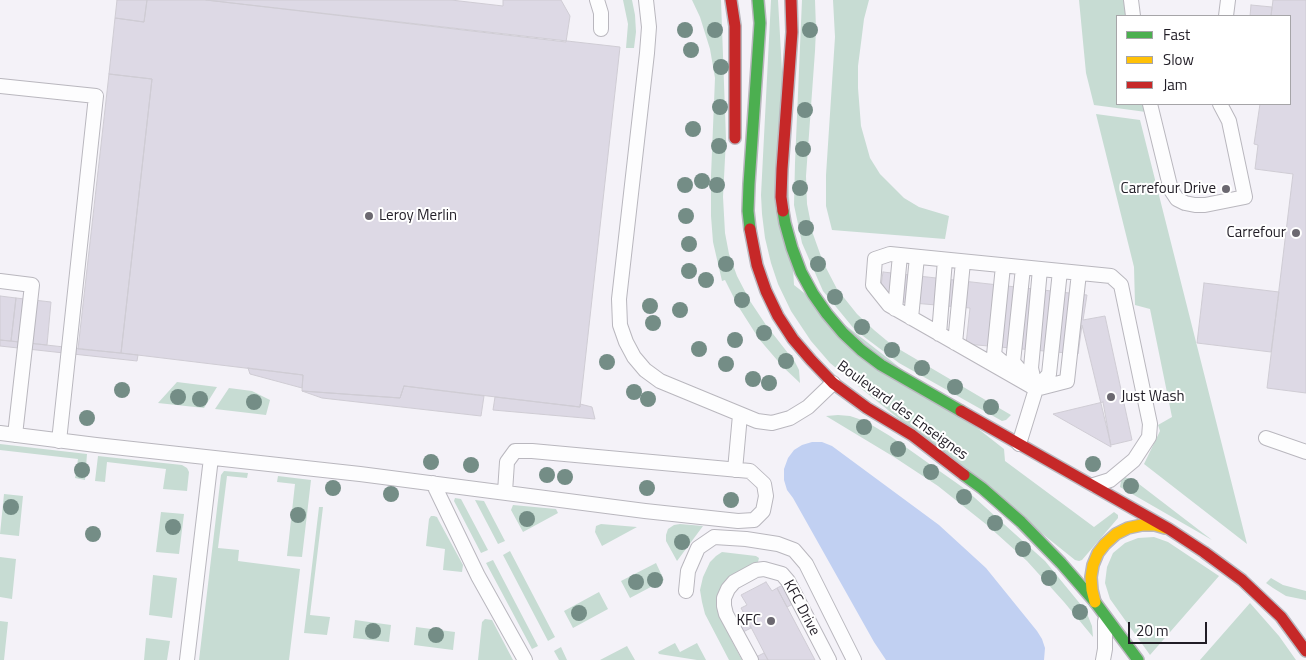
<!DOCTYPE html>
<html>
<head>
<meta charset="utf-8">
<style>
  body { margin:0 }
  #map { position:relative; width:1306px; height:660px; overflow:hidden; background:#f4f2f8; font-family:"Titillium Web",sans-serif }
  canvas { display:block }
  .legend { position:absolute; left:1116px; top:15px; width:175px; height:90px; box-sizing:border-box; background:#fff; border:1px solid #a6a5a8; margin:0; padding:6px 9px; list-style:none; font-size:15px; color:#211d26 }
  .legend li { display:flex; align-items:center; gap:10px; height:25px }
  .legend b { width:25px; border:1px solid #a6a5a8 }
  .scale { position:absolute; left:1128px; top:622px; width:79px; height:22px; box-sizing:border-box; border:2px solid #211d26; border-top:0; padding-left:6px; font-size:15px; line-height:18px; white-space:nowrap; color:#211d26; -webkit-text-stroke:4px #fff; paint-order:stroke }
</style>
</head>
<body>
<div id="map">
<canvas width="1306" height="660"></canvas>
<ul class="legend">
<li><b style="height:6px;background:#4caf50"></b>Fast</li>
<li><b style="height:6px;background:#ffc107"></b>Slow</li>
<li><b style="height:6px;background:#c62828"></b>Jam</li>
</ul>
<div class="scale">20 m</div>
</div>
<script>
const c = document.querySelector('canvas').getContext('2d');
c.lineJoin = 'round';
function fillPath(path, color) {
  c.fillStyle = color;
  c.fill(path, 'evenodd');
}
function poly(rows) {
  const path = new Path2D();
  for (const r of rows) {
    path.moveTo(r[0], r[1]);
    for (let i = 2; i < r.length; i += 2) path.lineTo(r[i], r[i + 1]);
  }
  return path;
}
function strokePath(path, color, width, dash) {
  c.strokeStyle = color;
  c.lineWidth = width;
  c.lineCap = dash ? 'butt' : 'round';
  c.setLineDash(dash || []);
  c.stroke(path);
}
function write(font, color, halo, rows, align = 'center') {
  c.font = font + ' "Titillium Web",sans-serif';
  c.lineWidth = 4;
  c.setLineDash([]);
  c.textBaseline = 'middle';
  c.strokeStyle = halo;
  c.fillStyle = color;
  for (const [text, x, y, turn = 0] of rows) {
    c.save();
    c.translate(x, y);
    c.rotate((+turn || 0) * Math.PI / 180);
    c.textAlign = isNaN(turn) ? turn : align;
    if (halo) c.strokeText(text, 0, 0);
    c.fillText(text, 0, 0);
    c.restore();
  }
}
const green = poly([
  [623,0,632,0,635,15,636,32,634,48,626,48,628,24],
  [692,0,721,0,726,139,723,197,725,233,729,254,737,276,750,301,766,325,795,362,799,370,800,383,783,367,759,339,738,306,725,280,722,281,713,242,711,216,711,176,715,78,710,49,700,17],
  [771,0,778,0,794,285,1004,449,1005,461,1094,527,1114,512,1118,515,1118,518,1082,560,1079,561,1075,560,863,390,830,363,811,341,791,311,778,284,771,263,765,238,762,214,761,195],
  [802,0,815,0,816,29,815,51,806,176,807,204,813,234,823,262,837,289,857,314,874,330,892,345,1011,415,1006,420,1002,421,899,363,855,330,823,291,802,243,794,205,795,163],
  [833,0,869,0,864,19,861,43,858,66,858,88,861,126,870,158,880,174,904,198,919,207,949,216,945,239,832,230,826,206,826,175,835,37],
  [1079,0,1125,0,1127,16,1117,16,1117,104,1144,104,1146,112,1094,105,1086,73],
  [1096,114,1140,120,1247,544,1144,464,1160,431,1158,425,1172,417,1150,309,1135,305,1134,267],
  [177,382,217,387,204,408,158,403],
  [229,388,252,391,270,400,266,415,215,409],
  [838,415,850,416,865,421,890,436,965,489,1045,561,1086,611,1092,626,1093,637,1064,602,1027,561,987,525,938,486,894,457,826,416],
  [0,444,87,454,85,480,75,478,78,459,0,450],
  [98,456,182,465,187,468,189,472,187,491,163,489,166,469,107,462,105,482,95,481],
  [224,471,248,473,247,478,227,476,218,548,239,550,238,561,300,569,289,660,199,660,221,475],
  [278,476,311,480,302,557,287,556,295,484,277,482],
  [1125,477,1139,484,1212,540,1120,487,1121,481],
  [4,494,23,496,19,536,0,534],
  [455,498,461,499,488,550,481,553,454,501],
  [475,500,484,501,505,541,498,544],
  [513,505,556,509,558,513,523,532,511,510],
  [319,507,323,507,310,615,330,617,327,635,304,633],
  [161,512,184,514,179,554,156,552],
  [431,516,434,516,437,517,439,521,463,565,462,572,443,570,445,549,426,546,429,519],
  [601,524,637,527,602,546,595,532,596,526],
  [680,524,703,526,677,561,666,541,666,535,668,529,674,525],
  [1154,537,1168,542,1219,576,1150,655,1110,599,1105,583,1107,567,1113,553,1125,543,1138,538],
  [510,551,555,637,548,641,503,555],
  [722,552,756,556,759,558,758,562,730,578,718,607,719,616,742,660,729,660,705,614,702,602,700,590,703,577,710,562,716,556],
  [0,557,16,559,12,599,0,597],
  [493,560,538,646,532,649,486,563],
  [656,563,664,580,630,598,621,581],
  [153,575,177,578,172,618,149,615],
  [1271,578,1283,585,1306,591,1306,600,1286,596,1273,588,1266,583],
  [599,592,608,609,573,628,564,611],
  [1250,603,1279,636,1296,660,1200,660],
  [485,619,492,620,513,660,478,660,482,622],
  [355,620,391,625,389,642,353,638],
  [0,621,8,622,4,660,0,660],
  [416,627,455,632,453,650,414,645],
  [146,638,170,641,167,660,144,660],
  [675,643,680,652,697,643,706,660,697,660,659,654,658,652],
  [627,646,635,660,600,660],
  [561,647,567,660,559,660,554,651]
]);
const water = poly([
  [812,442,822,442,832,446,939,525,986,568,1037,631,1042,639,1045,648,1044,660,886,660,874,642,793,498,787,490,784,480,784,469,788,458,794,450,802,445]
]);
const building = poly([
  [117,0,147,0,144,22,115,18,117,0],
  [147,0,206,0,620,47,580,407,404,386,400,398,302,391,303,375,121,353,152,79,109,74,115,18,144,22,147,0],
  [206,0,451,0,503,6,503,0,561,0,570,16,566,42,206,0],
  [1273,0,1306,0,1306,393,1267,388,1293,174,1255,169,1258,145,1254,144,1260,104,1290,104,1290,16,1271,16,1273,0],
  [1251,5,1272,7,1271,16,1250,16,1251,5],
  [109,74,152,79,121,353,78,349,109,74],
  [883,272,1087,295,1083,320,1105,316,1132,440,1111,445,1082,325,1078,354,966,344,970,308,879,300,883,272],
  [1204,283,1279,292,1271,352,1197,343,1204,283],
  [0,296,16,298,11,341,0,340,0,296],
  [16,298,51,302,47,345,11,341,16,298],
  [0,340,138,355,137,361,0,346,0,340],
  [248,368,303,375,302,388,250,374,248,368],
  [404,386,484,396,481,416,322,398,302,391,400,398,404,386],
  [495,397,580,407,580,404,592,407,595,419,493,410,495,397],
  [1103,402,1111,447,1053,414,1103,402],
  [766,582,772,591,777,588,815,660,768,660,741,608,747,605,741,595,766,582],
  [787,583,797,602,787,607,777,588,787,583],
  [744,614,751,628,741,633,734,619,744,614],
  [764,653,768,660,755,660,754,658,764,653]
]);
const lane = poly([
  [597,0,601,13,601,29],
  [646,0,649,27,647,53,619,299,620,325,626,342,634,357,645,370,660,381,757,421,772,423,790,418,808,407,833,383],
  [1131,0,1133,16],
  [1226,16,1228,0],
  [0,86,96,96,59,441],
  [1150,104,1171,190,1177,199,1185,203,1195,205,1205,205,1245,197,1229,121,1220,104],
  [1003,266,994,355,1006,365],
  [1023,268,1013,362,1031,383],
  [0,281,32,285,15,435],
  [895,309,900,255],
  [911,318,917,257],
  [939,334,945,260],
  [955,343,963,262],
  [1035,386,1031,368,1040,269],
  [1036,389,1067,381,1079,273],
  [1036,389,1049,374,1060,271],
  [0,433,96,445,360,474,645,511,738,521,754,520,763,511,766,496,764,484,750,471,532,451,515,451,507,462,505,492],
  [1266,438,1306,452],
  [1019,444,1036,389,889,305,873,285,875,259,890,254,1111,276,1121,285,1150,424,1149,437,1134,460,1110,480,1094,485],
  [735,470,740,415],
  [433,483,478,576,525,660],
  [686,591,688,571,698,548,714,537,746,539,778,544,794,550,806,564,854,660],
  [187,660,211,458],
  [751,660,726,614,724,606,724,598,728,589,734,582,756,570,764,569,782,574,788,581,829,660],
  [1103,660,1105,649,1105,621]
]);
const fast = poly([
  [783,211,785,223,792,248,801,272,813,294,827,314,843,333,861,350,881,365,961,411],
  [750,229,748,211,749,184,760,23,758,0],
  [964,475,982,488,1021,522,1061,563,1095,602,1138,660]
]);
const slow = poly([
  [1095,602,1092,590,1091,577,1093,565,1098,553,1105,544,1116,534,1128,528,1142,525,1155,525,1165,528]
]);
const jam = poly([
  [731,0,735,26,735,138],
  [783,211,781,197,782,169,792,32,791,0],
  [750,229,757,265,766,291,778,316,793,339,811,360,833,383,867,408,912,435,964,475],
  [961,411,1169,529,1204,552,1242,580,1281,617,1306,651]
]);
const trees = [
  [685,30],
  [715,30],
  [810,30],
  [691,50],
  [721,67],
  [720,107],
  [805,110],
  [693,129],
  [719,146],
  [803,149],
  [702,181],
  [685,185],
  [717,185],
  [800,188],
  [686,216],
  [806,228],
  [689,244],
  [726,264],
  [818,264],
  [689,271],
  [706,280],
  [835,297],
  [742,300],
  [650,306],
  [680,310],
  [653,323],
  [862,327],
  [764,333],
  [735,340],
  [699,349],
  [892,350],
  [786,361],
  [607,362],
  [726,364],
  [922,368],
  [753,379],
  [769,383],
  [955,387],
  [122,390],
  [634,392],
  [178,397],
  [200,399],
  [648,399],
  [254,402],
  [991,407],
  [87,418],
  [864,427],
  [898,449],
  [431,462],
  [1093,464],
  [471,465],
  [82,470],
  [931,472],
  [547,475],
  [565,477],
  [1131,486],
  [333,488],
  [647,488],
  [391,494],
  [964,497],
  [731,500],
  [11,507],
  [298,515],
  [527,519],
  [995,523],
  [173,527],
  [93,534],
  [682,542],
  [1023,549],
  [1049,578],
  [655,580],
  [636,582],
  [1080,612],
  [579,613],
  [373,631],
  [436,635]
];
const markers = [
  [1226,189,5,"#6b6870"],
  [369,216,5,"#6b6870"],
  [1296,233,5,"#6b6870"],
  [1111,397,5,"#6b6870"],
  [771,621,5,"#6b6870"]
];
const poiNames = [
  ["Carrefour Drive",1216,189],
  ["Leroy Merlin",379,216,"left"],
  ["Carrefour",1286,233],
  ["Just Wash",1121,397,"left"],
  ["KFC",761,621]
];
const streetNames = [
  ["Boulevard des Enseignes",902,411,36],
  ["KFC Drive",801,608,62]
];
fillPath(green, '#c7dcd3');
fillPath(water, '#c1d0f2');
fillPath(building, '#ddd9e5');
strokePath(building, '#cfccd4', 1);
strokePath(lane, '#b9b7be', 16);
strokePath(fast, '#b9b7be', 14);
strokePath(slow, '#b9b7be', 14);
strokePath(jam, '#b9b7be', 14);
strokePath(lane, '#fdfdfe', 14);
strokePath(fast, '#4caf50', 11);
strokePath(slow, '#ffc107', 11);
strokePath(jam, '#c62828', 11);
c.fillStyle = '#748d86';
for (const [x, y] of trees) {
  c.beginPath();
  c.arc(x, y, 8, 0, 2 * Math.PI);
  c.fill();
}
for (const [x, y, r, color] of markers) {
  const dot = new Path2D();
  dot.arc(x, y, r, 0, 2 * Math.PI);
  c.fillStyle = color;
  c.fill(dot);
  strokePath(dot, '#fff', 2);
}
write('15px', '#211d26', '#fff', poiNames, 'right');
write('15px', '#211d26', '#fff', streetNames);
</script>
</body>
</html>
